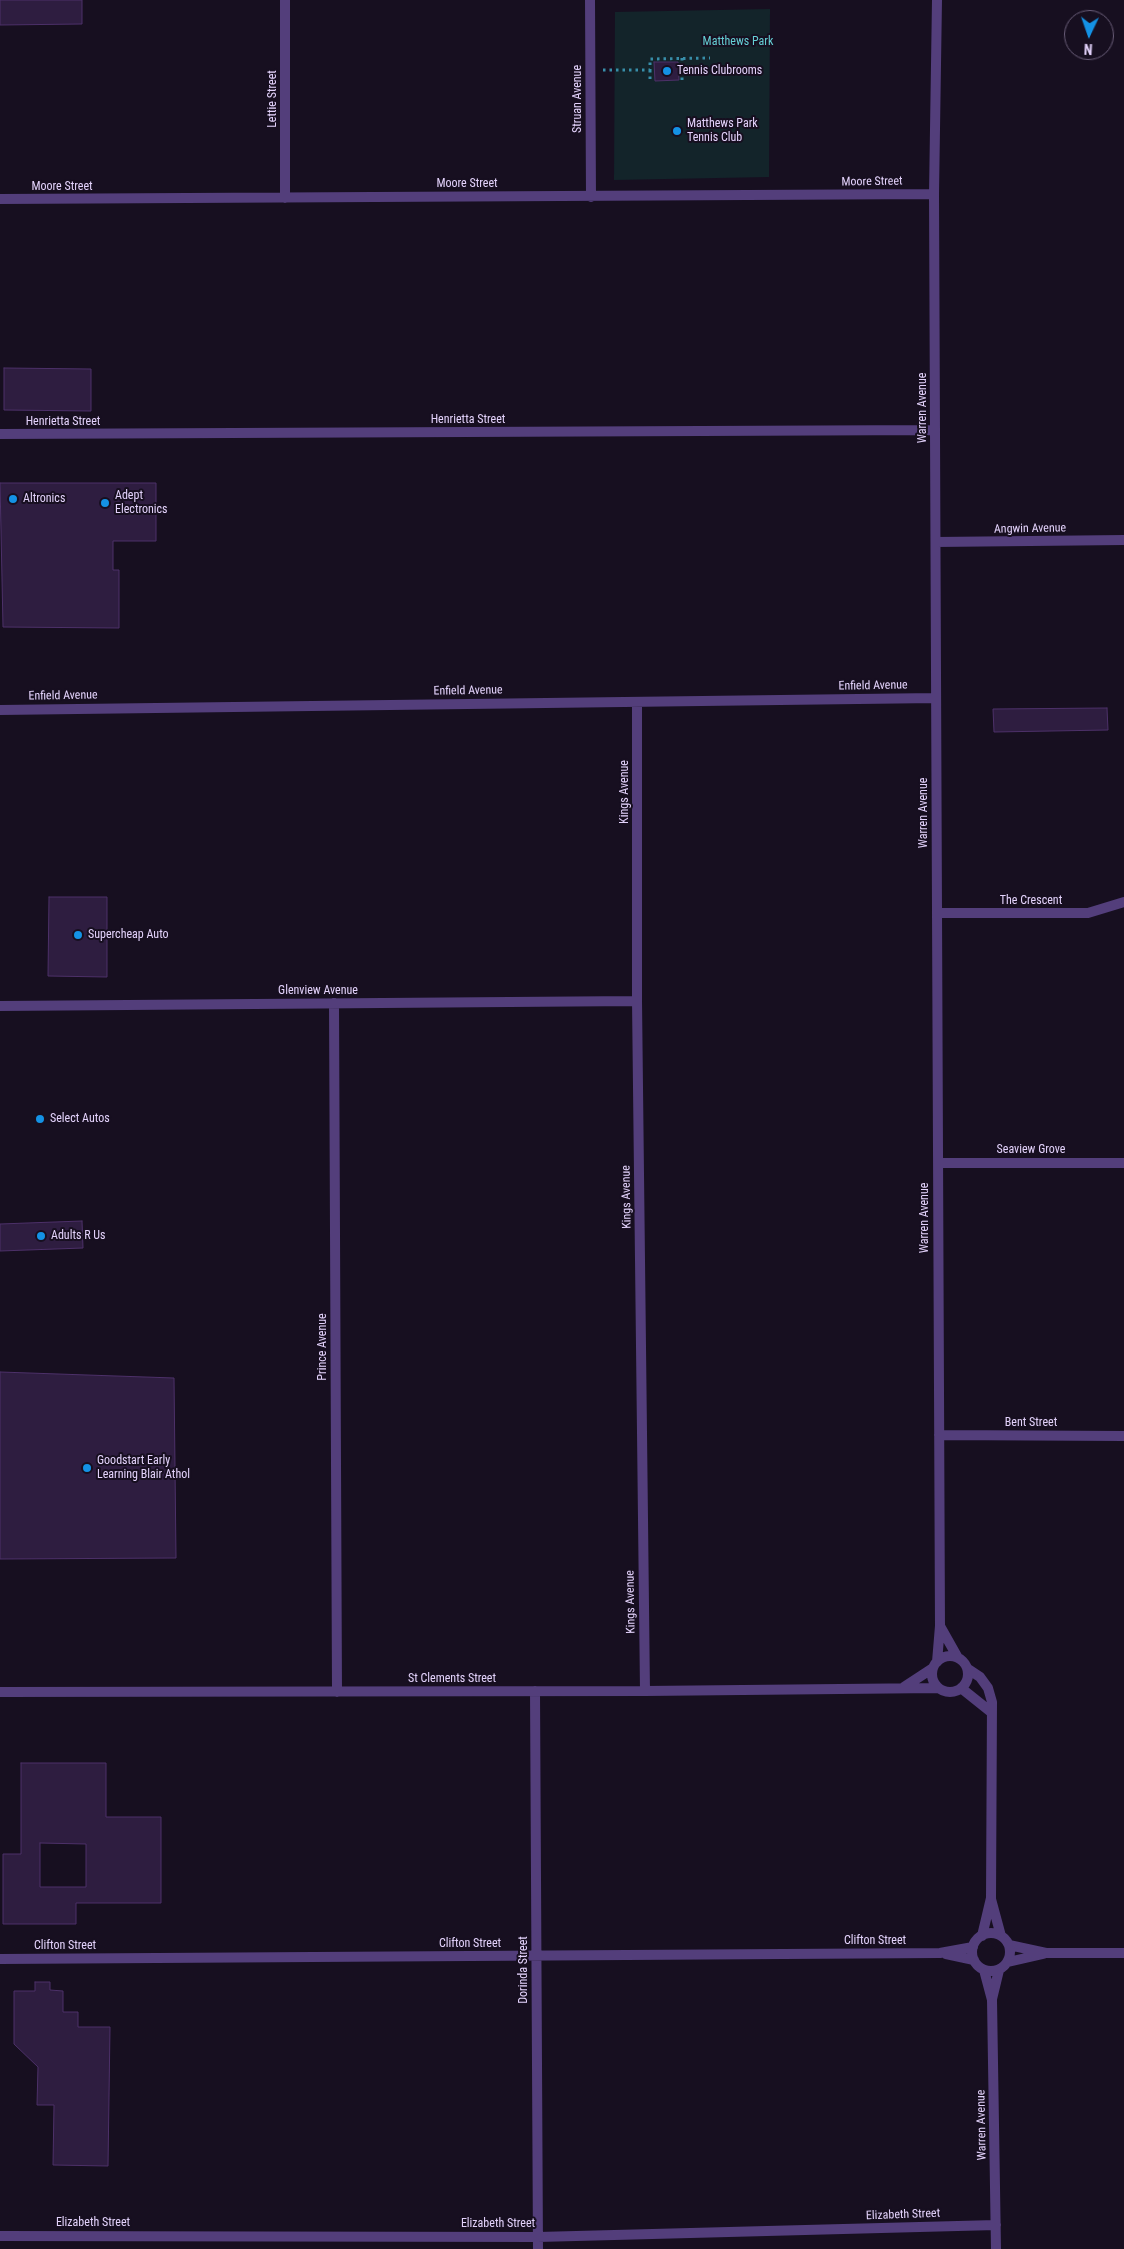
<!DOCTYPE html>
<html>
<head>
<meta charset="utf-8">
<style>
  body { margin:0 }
  #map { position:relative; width:1124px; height:2249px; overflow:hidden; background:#170f20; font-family:"Roboto Condensed",sans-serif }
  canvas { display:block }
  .north { position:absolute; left:1064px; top:10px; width:50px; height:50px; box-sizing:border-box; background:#170f20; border:1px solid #695d78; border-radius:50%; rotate:183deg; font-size:14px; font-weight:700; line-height:20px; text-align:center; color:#e3d2fb }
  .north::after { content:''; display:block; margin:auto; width:18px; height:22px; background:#1492e5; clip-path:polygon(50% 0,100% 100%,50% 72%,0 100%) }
</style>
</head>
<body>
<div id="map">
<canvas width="1124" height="2249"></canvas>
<div class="north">N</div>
</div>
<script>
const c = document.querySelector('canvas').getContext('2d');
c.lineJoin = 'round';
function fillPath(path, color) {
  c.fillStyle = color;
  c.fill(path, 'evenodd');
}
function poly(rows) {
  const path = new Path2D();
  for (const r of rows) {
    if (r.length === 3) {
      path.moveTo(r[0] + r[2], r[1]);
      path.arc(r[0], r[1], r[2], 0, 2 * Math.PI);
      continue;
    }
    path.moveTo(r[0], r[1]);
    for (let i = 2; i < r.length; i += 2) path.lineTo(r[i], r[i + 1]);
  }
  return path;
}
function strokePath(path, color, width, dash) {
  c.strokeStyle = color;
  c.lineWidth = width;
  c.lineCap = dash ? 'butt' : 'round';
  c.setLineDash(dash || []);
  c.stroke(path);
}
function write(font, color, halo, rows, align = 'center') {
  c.font = font + ' "Roboto Condensed",sans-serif';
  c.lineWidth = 4;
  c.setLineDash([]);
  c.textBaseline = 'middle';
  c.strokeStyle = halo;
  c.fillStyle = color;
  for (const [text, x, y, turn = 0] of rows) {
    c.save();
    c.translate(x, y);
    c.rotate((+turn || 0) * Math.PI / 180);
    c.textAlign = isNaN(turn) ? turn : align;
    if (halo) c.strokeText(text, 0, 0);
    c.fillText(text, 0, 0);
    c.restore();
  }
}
const green = poly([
  [770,9,769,177,614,180,615,12]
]);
const building = poly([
  [0,0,82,0,82,24,0,25,0,0],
  [654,62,678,62,679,80,655,81,654,62],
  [4,368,91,369,91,411,4,410,4,368],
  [0,483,156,483,156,541,113,541,113,570,119,570,119,628,3,627,0,483],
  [1107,708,1108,730,994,732,993,709,1107,708],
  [49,897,107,897,107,977,48,976,49,897],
  [82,1221,83,1248,0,1251,0,1224,82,1221],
  [0,1372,174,1378,176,1558,0,1559,0,1372],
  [21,1763,106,1763,106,1817,161,1817,161,1903,76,1903,76,1924,3,1924,3,1854,21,1854,21,1763],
  [40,1843,86,1844,86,1887,40,1887,40,1843],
  [35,1982,50,1982,50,1990,63,1991,63,2012,78,2012,78,2027,110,2027,108,2166,53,2165,54,2105,37,2105,38,2067,14,2044,14,1991,35,1991,35,1982]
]);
const path = poly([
  [682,58,682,82],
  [603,70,650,70,650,59,710,58],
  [650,70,650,82]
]);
const street = poly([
  [285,0,285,198],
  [590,0,591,197],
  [0,199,934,194],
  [0,434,935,430],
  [936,542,1124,540],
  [637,702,637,1001,645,1691],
  [0,710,936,698],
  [937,913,1088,913,1124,902],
  [334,1003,337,1692],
  [0,1006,637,1001],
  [938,1163,1124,1163],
  [939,1435,1124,1436],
  [940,1626,958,1658],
  [950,1674,18],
  [937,1662,940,1626,934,194,937,0],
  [968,1669,980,1677,988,1688,992,1702,991,1898,982,1936],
  [904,1687,933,1668],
  [961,1688,991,1712],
  [535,1691,538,2249],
  [0,1692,645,1691,938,1688],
  [991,1899,1001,1936],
  [991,1952,19],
  [1009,1945,1046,1953,1124,1953],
  [946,1954,974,1960],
  [0,1959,940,1953,973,1947],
  [1008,1962,1043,1954],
  [984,1970,992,2000,996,2249],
  [992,1999,999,1970],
  [0,2236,538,2237,996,2225]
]);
const markers = [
  [667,71,5,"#1492e5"],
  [677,131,5,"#1492e5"],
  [13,499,5,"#1492e5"],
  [105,503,5,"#1492e5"],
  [78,935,5,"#1492e5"],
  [40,1119,5,"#1492e5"],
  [41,1236,5,"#1492e5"],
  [87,1468,5,"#1492e5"]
];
const parkNames = [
  ["Matthews Park",738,42]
];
const poiNames = [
  ["Tennis Clubrooms",677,71],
  ["Matthews Park",687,124],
  ["Tennis Club",687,138],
  ["Adept",115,496],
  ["Electronics",115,510],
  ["Altronics",23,499],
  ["Supercheap Auto",88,935],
  ["Select Autos",50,1119],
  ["Adults R Us",51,1236],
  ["Goodstart Early",97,1461],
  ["Learning Blair Athol",97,1475]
];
const streetNames = [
  ["Lettie Street",273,99,-90],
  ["Struan Avenue",578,99,-90],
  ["Moore Street",872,182,-1],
  ["Moore Street",467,184],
  ["Moore Street",62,187],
  ["Warren Avenue",923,408,-90],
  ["Henrietta Street",468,420],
  ["Henrietta Street",63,422],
  ["Angwin Avenue",1030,529,-1],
  ["Enfield Avenue",873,686,-1],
  ["Enfield Avenue",468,691,-1],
  ["Enfield Avenue",63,696,-1],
  ["Kings Avenue",625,792,-90],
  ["Warren Avenue",924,813,-90],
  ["The Crescent",1031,901],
  ["Glenview Avenue",318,991],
  ["Seaview Grove",1031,1150],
  ["Kings Avenue",627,1197,-91],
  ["Warren Avenue",925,1218,-90],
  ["Prince Avenue",323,1347,-90],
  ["Bent Street",1031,1423],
  ["Kings Avenue",631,1602,-91],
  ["St Clements Street",452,1679],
  ["Clifton Street",875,1941],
  ["Clifton Street",470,1944],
  ["Clifton Street",65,1946],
  ["Dorinda Street",524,1970,-90],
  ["Warren Avenue",982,2125,-91],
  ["Elizabeth Street",903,2215,-2],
  ["Elizabeth Street",93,2223],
  ["Elizabeth Street",498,2224]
];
fillPath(green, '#13242a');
fillPath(building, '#2e1d40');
strokePath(building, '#4d3169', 1);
strokePath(path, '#388ea9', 3, [2.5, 4]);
strokePath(street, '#533e7b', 10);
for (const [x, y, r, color] of markers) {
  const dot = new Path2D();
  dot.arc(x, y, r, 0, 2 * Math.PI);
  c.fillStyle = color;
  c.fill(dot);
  strokePath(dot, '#170f20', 2);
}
write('12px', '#65cfd5', '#170f20', parkNames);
write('12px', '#e3d2fb', '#170f20', poiNames, 'left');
write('12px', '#e3d2fb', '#170f20', streetNames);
</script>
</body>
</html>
